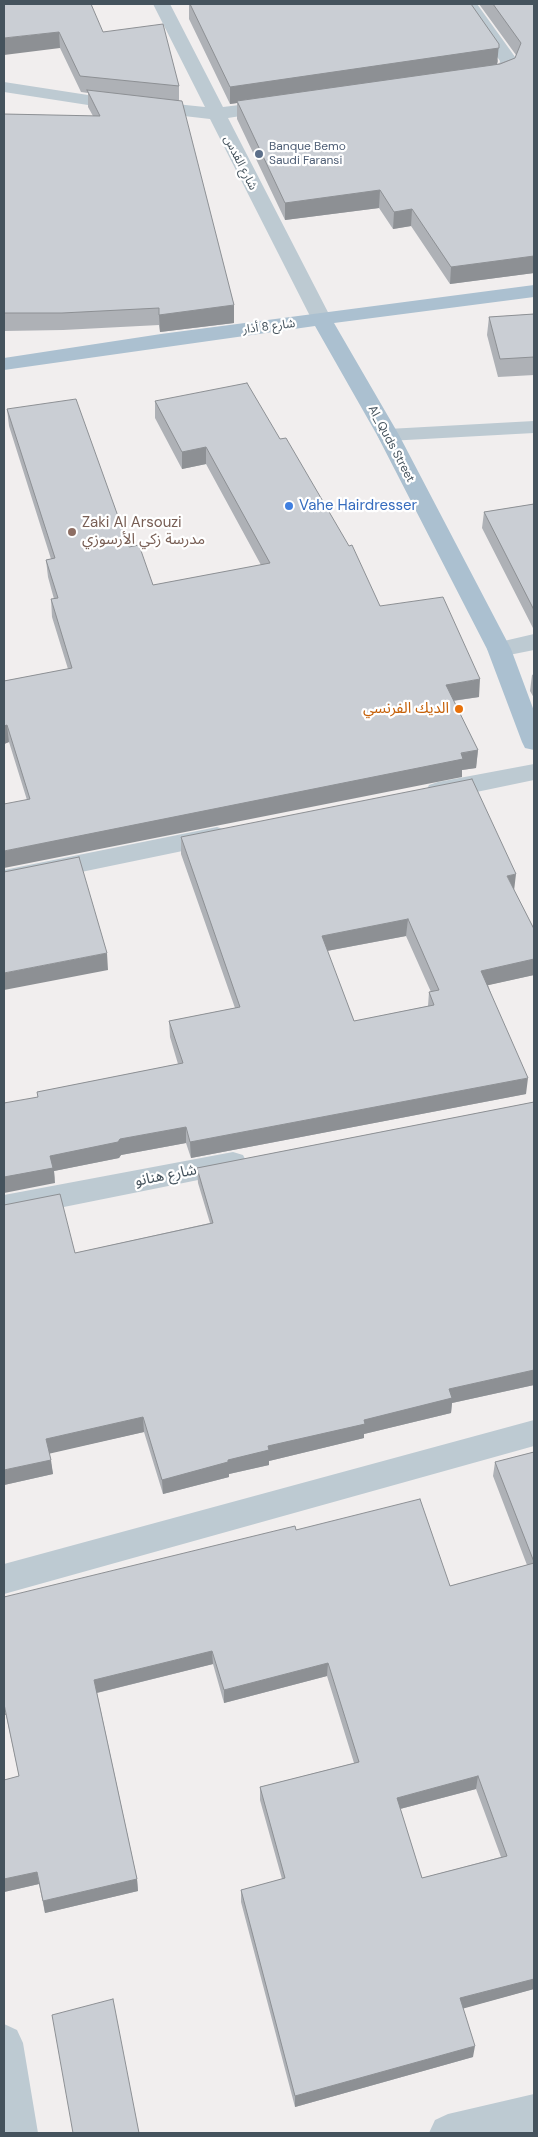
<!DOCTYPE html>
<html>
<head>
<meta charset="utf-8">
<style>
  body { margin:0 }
  #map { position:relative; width:538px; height:2137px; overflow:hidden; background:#f1eeee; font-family:"DM Sans",sans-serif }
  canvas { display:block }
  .frame { position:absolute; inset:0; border:5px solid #45535d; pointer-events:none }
</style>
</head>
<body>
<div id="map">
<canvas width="538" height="2137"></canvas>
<div class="frame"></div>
</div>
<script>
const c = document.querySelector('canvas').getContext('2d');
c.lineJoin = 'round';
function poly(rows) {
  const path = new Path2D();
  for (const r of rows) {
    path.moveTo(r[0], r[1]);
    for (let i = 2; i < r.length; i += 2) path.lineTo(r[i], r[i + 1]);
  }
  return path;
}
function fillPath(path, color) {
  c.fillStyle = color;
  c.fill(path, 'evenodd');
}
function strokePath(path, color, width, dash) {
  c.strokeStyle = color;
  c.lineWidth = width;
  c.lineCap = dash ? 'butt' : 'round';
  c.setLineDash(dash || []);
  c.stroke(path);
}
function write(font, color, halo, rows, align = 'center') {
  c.font = font + ' "DM Sans","Noto Sans Arabic",sans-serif';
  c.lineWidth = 4.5;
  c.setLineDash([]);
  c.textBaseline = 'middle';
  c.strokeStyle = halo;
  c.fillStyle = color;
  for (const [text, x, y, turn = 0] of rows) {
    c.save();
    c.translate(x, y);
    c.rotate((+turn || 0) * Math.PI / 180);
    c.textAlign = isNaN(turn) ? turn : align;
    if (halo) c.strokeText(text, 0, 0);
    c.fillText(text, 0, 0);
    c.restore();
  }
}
const minor = poly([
  [153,4,170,4,223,107,272,101,278,102,281,106,278,110,272,111,228,118,332,320,329,324,322,326,315,324,312,320,210,119,88,105,4,92,4,82,88,95,205,107,153,4],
  [461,4,477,4,518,61,513,73,487,83,475,83,472,79,475,75,499,66,500,61,461,4],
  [534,421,534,433,388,441,380,440,377,435,380,430,388,429,534,421],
  [534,634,534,650,499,657,491,654,487,649,491,644,534,634],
  [534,764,534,780,438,800,429,797,426,791,429,785,438,782,534,764],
  [217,827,226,830,230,836,226,842,4,888,4,870,217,827],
  [233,1152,243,1155,247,1163,243,1171,4,1219,4,1195,233,1152],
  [534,1420,534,1446,4,1594,4,1564,534,1420],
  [4,2024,17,2030,23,2043,38,2133,4,2133,4,2024],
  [534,2094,534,2132,429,2133,435,2120,448,2114,534,2094]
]);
const major = poly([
  [534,285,534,297,334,323,399,435,511,649,534,711,534,750,525,748,522,742,487,649,377,435,315,326,4,370,4,358,161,334,534,285]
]);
const wall = poly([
  [4,4,103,32,179,86,179,101,234,305,234,323,160,332,159,325,63,330,4,331,4,114,93,116,88,107,88,93,81,92,60,48],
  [189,4,471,4,498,61,497,64,515,58,516,55,479,4,534,4,534,273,450,284,411,226,393,229,379,208,285,220,237,119,237,103,230,104,189,19],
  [534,314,534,375,498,377,487,335,489,317],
  [155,401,280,439,380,606,479,697,453,701,478,750,476,768,462,770,462,777,27,800,9,742,4,744,4,681,68,669,52,617,51,599,54,599,48,577,46,560,51,559,9,426,7,409,129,547,153,585,261,565,206,464,182,469,155,418],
  [534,504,534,630,482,528,484,512],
  [534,674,534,698,530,691,532,675],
  [181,837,514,890,534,929,534,975,488,985,526,1094,191,1158,186,1143,121,1155,119,1158,54,1171,55,1183,37,1092,178,1064,170,1037,169,1021,235,1008,181,854],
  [406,936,431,992,429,992,428,1006,354,1021,327,951],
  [534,1102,534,1385,452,1403,451,1413,364,1434,364,1438,269,1461,269,1465,229,1474,229,1477,163,1494,144,1432,49,1453,53,1474,4,1485,75,1253,210,1223,198,1183,197,1168],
  [534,1452,534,1989,463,2008,473,2057,295,2107,241,1902,241,1890,282,1879,260,1800,260,1787,354,1763,327,1676,224,1703,213,1664,97,1693,137,1879,138,1891,45,1913,39,1884,4,1892,4,1780,19,1776,6,1715,296,1530,450,1586,527,1565,493,1476,495,1462],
  [476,1789,501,1857,422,1878,400,1809]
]);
const shadedWall = poly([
  [59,32,60,48,4,55,4,38],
  [499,44,497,65,237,101,237,103,230,104,230,87],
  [380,190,379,208,285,220,285,203],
  [412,209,411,226,393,229,394,212],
  [534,256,534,273,450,284,451,267],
  [234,305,234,323,160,332,159,315],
  [206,447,206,464,182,469,182,452],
  [480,679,479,697,444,702,446,685],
  [7,725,9,742,4,744,4,726],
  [478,750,476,768,462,770,462,777,4,868,4,851],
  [516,874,514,891,507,876],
  [408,919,406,936,321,952,322,936],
  [107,953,108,970,4,990,4,973],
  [534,959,534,975,480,987,481,971],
  [528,1078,526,1094,191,1158,190,1142],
  [186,1127,186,1143,121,1155,119,1158,54,1171,55,1183,4,1193,4,1177,50,1156,120,1139],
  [534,1370,534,1385,452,1403,451,1413,364,1434,364,1438,269,1461,269,1465,229,1474,229,1477,163,1494,162,1480,228,1460,268,1446,364,1420,449,1389],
  [143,1417,144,1432,48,1454,46,1439],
  [51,1460,53,1474,4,1485,4,1470],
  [212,1651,213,1664,96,1693,94,1680],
  [328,1663,327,1676,224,1703,224,1690],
  [4,1704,6,1715,4,1715],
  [478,1776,476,1789,396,1810,397,1798],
  [37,1872,39,1884,4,1892,4,1879],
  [137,1879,138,1891,45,1913,43,1901],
  [534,1979,534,1989,458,2010,460,1998],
  [475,2046,473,2057,295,2107,295,2096]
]);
const building = poly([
  [4,4,91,4,103,32,163,24,179,86,80,76,59,32,4,38,4,4],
  [190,4,471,4,499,44,499,48,230,87,190,4],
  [493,4,534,4,534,256,451,267,412,209,394,212,380,190,285,203,237,101,500,64,515,58,521,43,493,4],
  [87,90,182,101,234,305,159,315,159,308,62,313,4,313,4,114,100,116,87,90],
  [534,314,534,357,500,359,489,317,534,314],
  [247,383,280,439,286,438,349,546,352,545,380,606,443,597,480,679,446,685,478,750,461,753,463,759,4,851,4,804,30,799,7,725,4,726,4,681,72,668,51,599,58,598,46,560,55,558,7,409,76,399,129,547,139,545,153,585,270,563,206,447,182,452,155,401,247,383],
  [534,504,534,610,484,512,534,504],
  [472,779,516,874,507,876,534,929,534,959,481,971,528,1078,190,1142,186,1127,120,1139,118,1142,50,1156,53,1168,4,1177,4,1103,38,1097,37,1092,183,1063,169,1021,240,1007,181,837,472,779],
  [408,919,439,990,429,992,434,1005,354,1021,322,936,408,919],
  [79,857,107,953,4,973,4,872,79,857],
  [534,1102,534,1370,449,1389,452,1398,364,1420,365,1424,268,1446,269,1450,228,1460,228,1462,162,1480,143,1417,46,1439,51,1460,4,1470,4,1205,60,1194,75,1253,213,1223,197,1168,534,1102],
  [534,1452,534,1562,495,1462,534,1452],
  [420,1499,450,1586,534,1563,534,1979,460,1998,475,2046,295,2096,241,1890,285,1878,260,1787,359,1762,328,1663,224,1690,212,1651,94,1680,137,1879,43,1901,37,1872,4,1879,4,1780,19,1776,4,1704,4,1597,295,1526,296,1530,420,1499],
  [478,1776,507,1856,422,1878,397,1798,478,1776],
  [113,1999,139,2133,73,2133,52,2015,113,1999]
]);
const markers = [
  [259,154,5,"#5c6f8a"],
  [289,506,5,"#3f7fe0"],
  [72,532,5,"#8d6e63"],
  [459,709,5,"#e8710a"]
];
const farServicenames = [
  ["Banque Bemo",269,147],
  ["Saudi Faransi",269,161]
];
const farStreetnames = [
  ["شارع القدس",240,163,63],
  ["شارع 8 أذار",269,327,-7],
  ["Al_Quds Street",391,444,62]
];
const shopNames = [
  ["Vahe Hairdresser",299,506]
];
const educationNames = [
  ["Zaki Al Arsouzi",82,523],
  ["مدرسة زكي الأرسوزي",82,540]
];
const foodNames = [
  ["الديك الفرنسي",449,709]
];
const streetNames = [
  ["شارع هنانو",166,1176,-11]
];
fillPath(minor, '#bdcad2');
fillPath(major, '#abc0d0');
fillPath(wall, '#aeb1b6');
fillPath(shadedWall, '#8d9094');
fillPath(building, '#caced4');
strokePath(building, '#8d9094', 1);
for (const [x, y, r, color] of markers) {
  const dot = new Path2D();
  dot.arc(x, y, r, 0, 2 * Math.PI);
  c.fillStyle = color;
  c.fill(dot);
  strokePath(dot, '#fff', 2);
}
write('12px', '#4e5e75', '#fff', farServicenames, 'left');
write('12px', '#45535d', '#fff', farStreetnames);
write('15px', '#366cbe', '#fff', shopNames, 'left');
write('15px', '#785e54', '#fff', educationNames, 'left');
write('15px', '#c56008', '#fff', foodNames, 'right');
write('15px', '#45535d', '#fff', streetNames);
</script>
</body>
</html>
